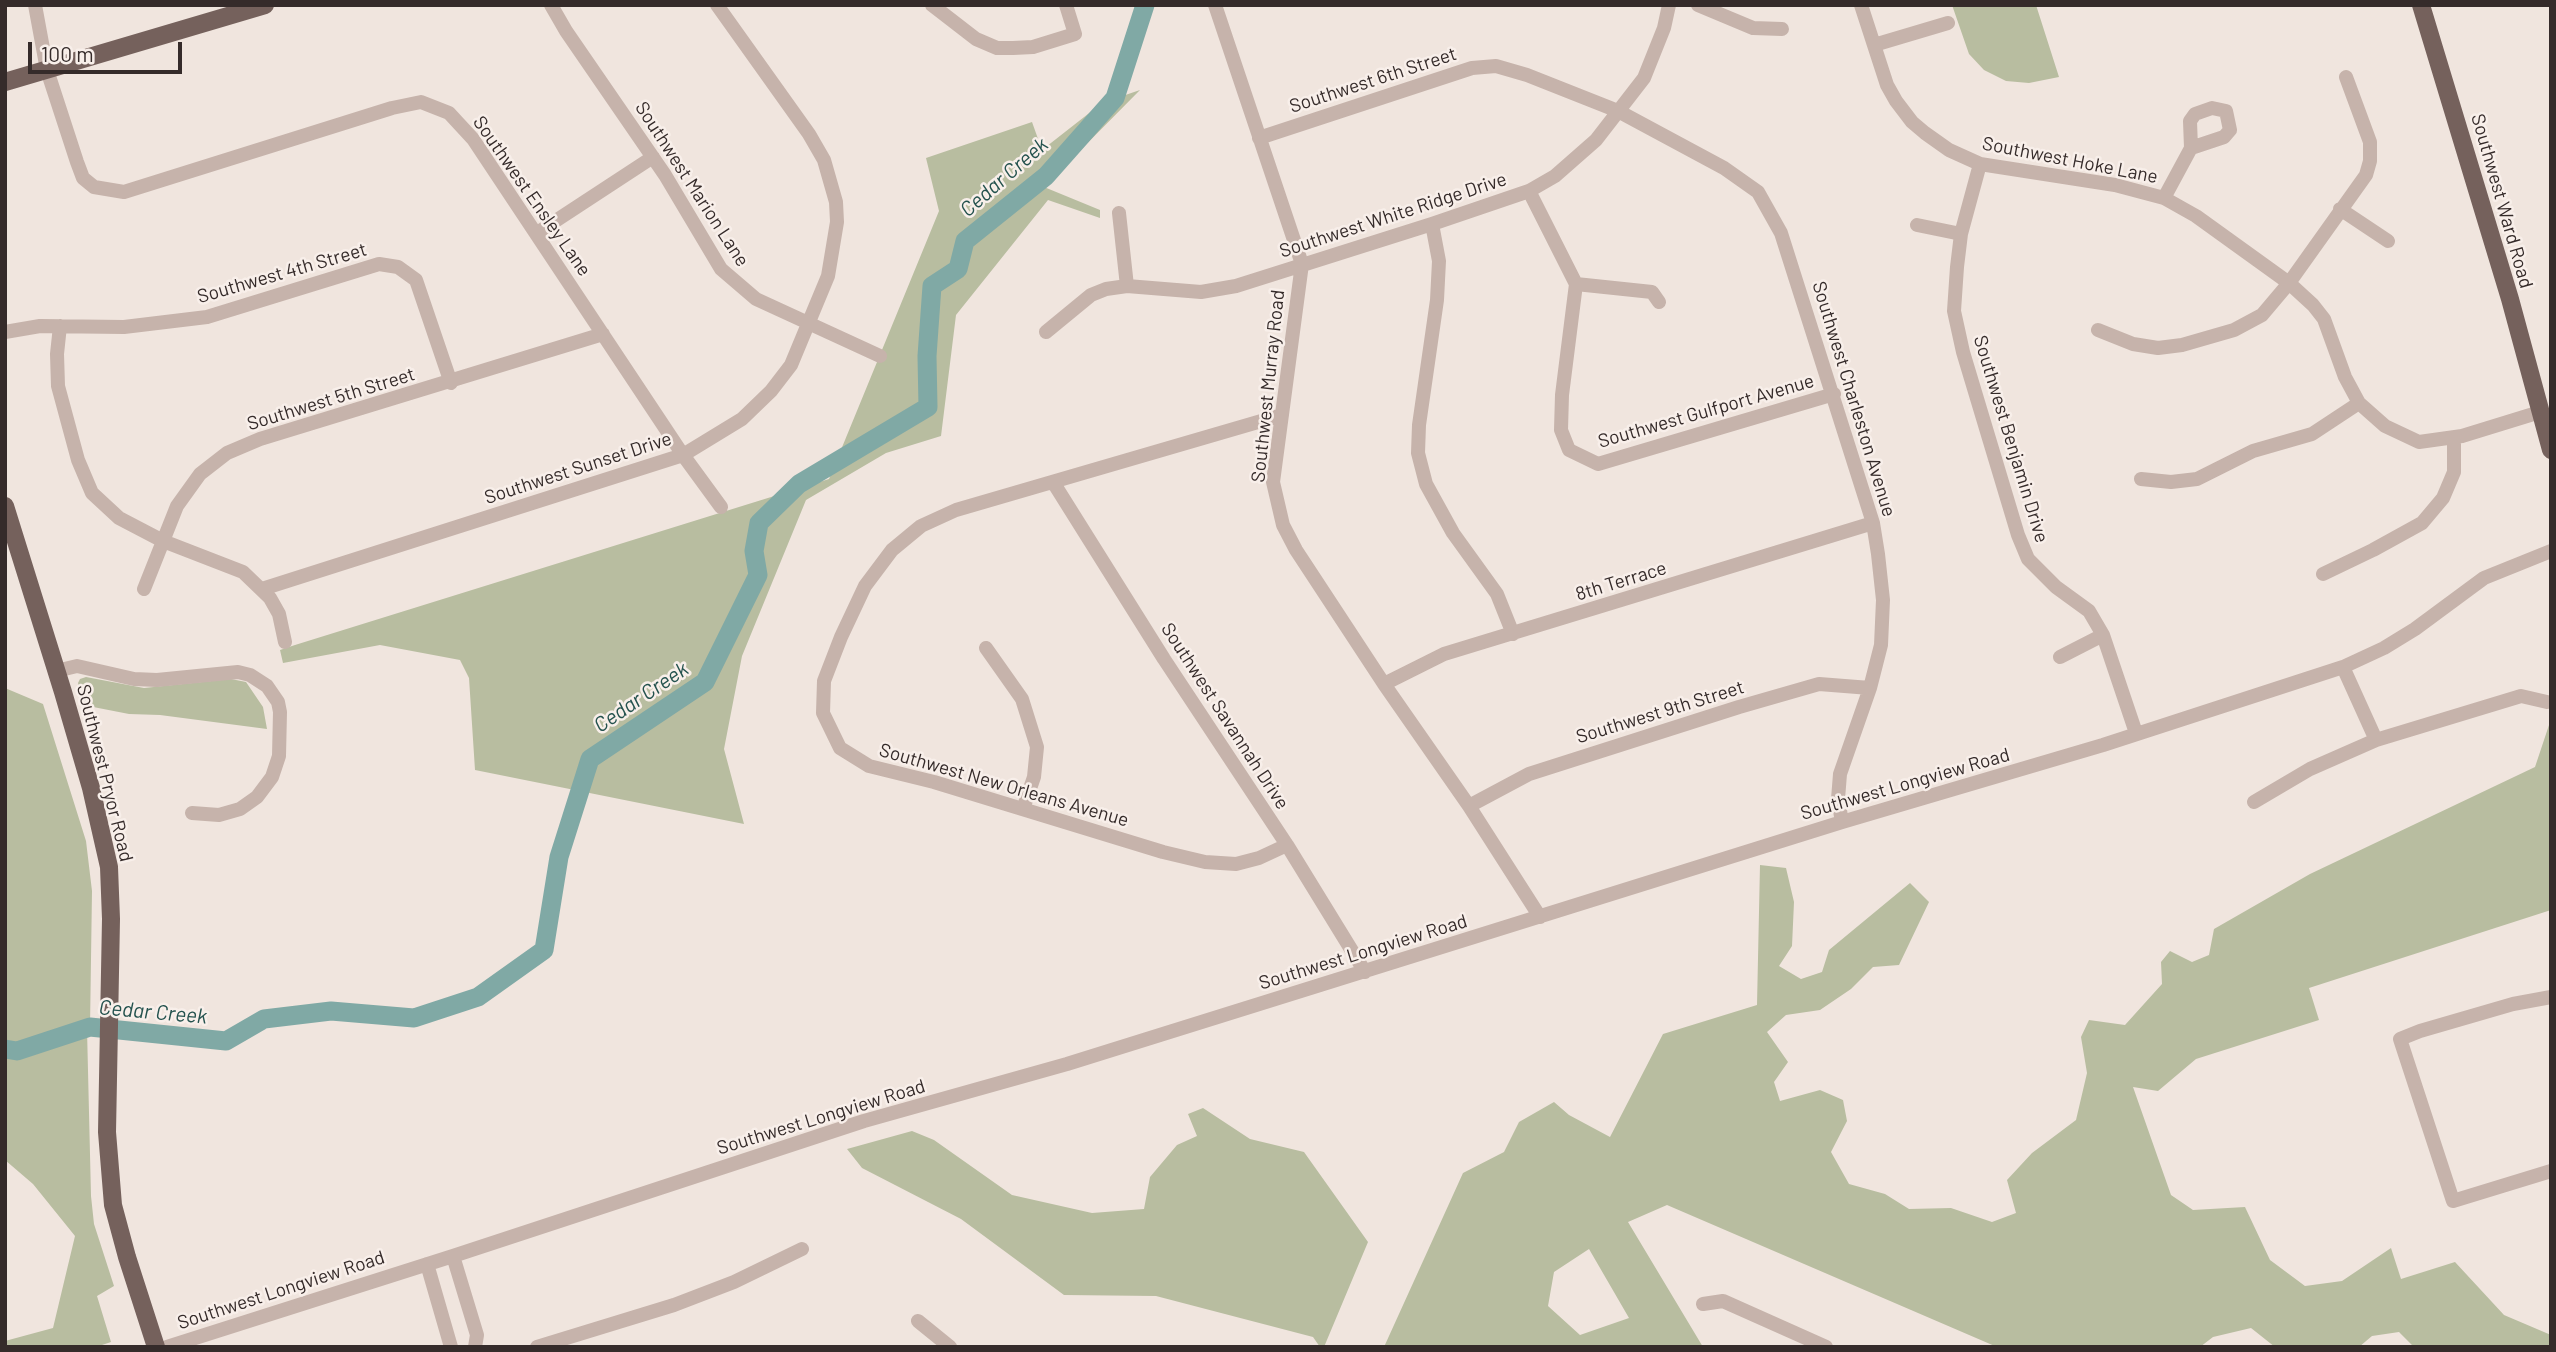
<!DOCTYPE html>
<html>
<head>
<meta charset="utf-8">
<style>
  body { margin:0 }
  #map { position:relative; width:2556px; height:1352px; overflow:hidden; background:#f0e5de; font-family:Barlow,sans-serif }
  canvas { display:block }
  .frame { position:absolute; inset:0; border:7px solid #352b2a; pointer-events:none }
  .scale { position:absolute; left:28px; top:42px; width:154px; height:32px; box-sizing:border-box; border:4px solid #352b2a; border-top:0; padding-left:9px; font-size:21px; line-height:24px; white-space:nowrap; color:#352b2a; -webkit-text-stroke:5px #f8efea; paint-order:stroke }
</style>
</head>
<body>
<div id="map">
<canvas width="2556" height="1352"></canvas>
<div class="frame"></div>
<div class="scale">100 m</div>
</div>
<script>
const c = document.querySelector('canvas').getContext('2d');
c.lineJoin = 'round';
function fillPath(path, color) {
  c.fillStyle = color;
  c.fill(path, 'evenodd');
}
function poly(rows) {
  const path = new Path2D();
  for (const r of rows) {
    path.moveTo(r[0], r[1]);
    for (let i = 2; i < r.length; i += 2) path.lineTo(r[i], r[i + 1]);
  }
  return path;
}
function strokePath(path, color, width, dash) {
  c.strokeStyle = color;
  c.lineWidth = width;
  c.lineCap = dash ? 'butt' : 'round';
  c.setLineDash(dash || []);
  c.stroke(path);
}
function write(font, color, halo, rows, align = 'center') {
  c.font = font + ' Barlow,sans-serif';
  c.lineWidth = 5;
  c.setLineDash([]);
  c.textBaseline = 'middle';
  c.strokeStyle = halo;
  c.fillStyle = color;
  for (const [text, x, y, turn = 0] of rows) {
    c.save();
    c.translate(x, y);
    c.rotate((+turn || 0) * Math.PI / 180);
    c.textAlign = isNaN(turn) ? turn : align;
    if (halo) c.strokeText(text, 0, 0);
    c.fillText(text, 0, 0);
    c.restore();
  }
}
const green = poly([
  [1952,5,2036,5,2059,77,2029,83,2006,81,1984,70,1969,54],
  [1140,90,1044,187,1100,210,1100,218,1048,200,956,315,941,436,886,453,806,500,742,656,724,749,744,824,475,770,469,678,460,660,380,645,283,663,280,650,295,645,829,479,939,211,926,158,1032,122,1042,150,1102,103],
  [86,677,144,688,231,679,246,682,263,707,267,729,160,715,129,714,83,705,78,683,80,679],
  [5,688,43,704,86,841,92,891,90,1027,87,1029,91,1196,94,1224,114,1286,97,1296,111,1342,96,1347,5,1347,5,1341,53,1328,75,1236,33,1184,5,1160],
  [2551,719,2551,910,2309,988,2319,1020,2196,1059,2158,1091,2133,1087,2171,1195,2193,1210,2245,1207,2270,1260,2305,1286,2342,1281,2391,1248,2401,1279,2455,1262,2504,1315,2551,1335,2551,1347,2414,1347,2399,1332,2372,1336,2359,1347,2275,1347,2251,1328,2213,1337,2200,1347,1997,1347,1667,1205,1628,1222,1703,1347,1384,1347,1463,1173,1504,1152,1519,1122,1554,1102,1569,1115,1610,1137,1663,1034,1757,1005,1760,865,1786,868,1794,902,1792,946,1779,966,1801,979,1822,972,1829,950,1910,883,1929,902,1899,965,1873,967,1851,989,1820,1010,1786,1015,1767,1032,1788,1062,1774,1082,1780,1101,1820,1090,1843,1100,1847,1121,1831,1152,1849,1184,1885,1194,1909,1209,1951,1208,1992,1222,2016,1213,2007,1180,2032,1153,2076,1120,2087,1073,2081,1037,2089,1020,2125,1025,2162,984,2161,962,2170,951,2192,962,2209,955,2214,929,2310,874,2535,767],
  [1589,1249,1629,1318,1580,1335,1548,1306,1554,1272],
  [1203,1108,1250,1139,1304,1152,1368,1242,1324,1347,1320,1347,1313,1337,1156,1296,1064,1295,961,1219,862,1168,847,1149,912,1131,934,1140,1012,1195,1092,1213,1144,1209,1150,1177,1177,1145,1197,1136,1188,1114]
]);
const river = poly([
  [5,1049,17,1051,90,1027,226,1041,264,1019,331,1011,414,1018,478,997,544,950,559,857,590,759,705,682,758,575,754,551,759,523,799,484,928,407,927,356,932,286,958,269,965,241,1046,176,1115,98,1145,5]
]);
const minor = poly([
  [35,5,47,70,77,162,83,178,94,187,124,192,392,108,421,102,449,113,473,139,683,455,721,507],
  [551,5,566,31,665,175,721,269,756,299,880,356],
  [932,5,976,39,997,48,1013,48,1033,47,1075,34,1066,5],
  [1215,5,1302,264,1273,482,1283,525,1296,550,1384,684,1469,806,1540,917],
  [1698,5,1753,28,1782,29],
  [1861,5,1887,85,1896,101,1912,122,1925,133,1949,150,1980,164,2115,185,2164,198,2196,216,2289,283,2313,305,2324,319,2345,377,2359,403,2385,426,2419,442,2462,436,2540,412],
  [1874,45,1948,23],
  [1259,138,1472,68,1496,66,1527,75,1618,111,1724,168,1758,192,1781,233,1873,523,1878,554,1883,600,1881,645,1870,688,1840,774,1838,799,1842,822],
  [1980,164,1961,234,1957,267,1954,311,1963,352,2018,535,2028,559,2056,587,2089,611,2103,635,2136,733],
  [1529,191,1576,284,1562,395,1561,430,1569,450,1598,464,1834,394],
  [2164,198,2191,148,2224,137,2230,130,2226,111,2212,108,2195,114,2190,121,2191,148],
  [2340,209,2388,241],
  [1119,213,1127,286],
  [1432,224,1439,261,1437,300,1419,425,1418,453,1426,484,1453,533,1497,594,1513,634],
  [1917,225,1961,234],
  [537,233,653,157],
  [1576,284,1652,292,1659,302],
  [60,326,57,354,58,386,78,460,92,493,119,518,163,541,243,572,270,598,279,614,285,642],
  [2098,330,2133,344,2158,348,2182,345,2234,330,2262,315,2289,283,2366,175,2370,161,2370,142,2346,77],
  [5,332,40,326,124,327,207,317,379,264,398,267,416,280,451,383],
  [1046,332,1091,295,1106,289,1127,286,1201,292,1236,286,1432,224,1529,191,1555,176,1596,140,1644,78,1664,28,1669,5],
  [1282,415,956,510,921,526,892,550,865,586,841,637,824,681,823,713,840,748,869,766,934,782,1163,852,1205,862,1236,864,1259,858,1287,845],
  [2141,479,2171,482,2197,479,2253,451,2312,434,2359,403],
  [1053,482,1164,659,1287,845,1365,972],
  [2323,574,2373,550,2422,523,2443,498,2454,472,2454,437],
  [144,589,177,506,200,474,227,453,260,439,603,334],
  [262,589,683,455,742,419,771,391,791,365,828,276,837,222,836,202,824,160,809,134,717,5],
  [986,648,1022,699,1037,747,1034,777,1023,809],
  [2060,657,2103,635],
  [2343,667,2376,740],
  [56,671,77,666,134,679,157,680,238,672,250,675,267,686,278,702,280,712,279,756,272,777,257,797,240,809,219,815,192,813],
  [1384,684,1444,654,1873,523],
  [2254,802,2310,769,2376,740,2521,696,2547,702],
  [1469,806,1529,774,1739,707,1819,684,1870,688],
  [2551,997,2513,1004,2420,1031,2400,1039,2453,1201,2551,1171],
  [453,1256,477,1335,475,1347],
  [427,1264,451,1347],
  [1703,1304,1723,1301,1826,1347],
  [918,1321,950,1347],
  [167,1347,453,1256,864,1121,1067,1064,1842,822,2103,745,2343,667,2384,648,2415,629,2484,578,2551,551],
  [537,1347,674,1305,734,1282,802,1249]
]);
const major = poly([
  [2421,5,2510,299,2551,450],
  [5,82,265,5],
  [5,506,63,692,91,788,109,867,111,919,107,1132,113,1205,127,1257,156,1347]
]);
const streetNames = [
  ["Southwest 6th Street",1373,80,-18],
  ["Southwest Hoke Lane",2070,160,11],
  ["Southwest Marion Lane",692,184,57],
  ["Southwest Ensley Lane",532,196,55],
  ["Southwest Ward Road",2502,201,74],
  ["Southwest White Ridge Drive",1393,215,-18],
  ["Southwest 4th Street",282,273,-16],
  ["Southwest Murray Road",1268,386,-84],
  ["Southwest 5th Street",331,399,-17],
  ["Southwest Charleston Avenue",1854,399,73],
  ["Southwest Gulfport Avenue",1706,411,-16],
  ["Southwest Benjamin Drive",2011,439,73],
  ["Southwest Sunset Drive",578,468,-18],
  ["8th Terrace",1621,581,-17],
  ["Southwest 9th Street",1660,712,-17],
  ["Southwest Savannah Drive",1225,716,57],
  ["Southwest Pryor Road",105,773,76],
  ["Southwest Longview Road",1905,784,-16],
  ["Southwest New Orleans Avenue",1004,785,16],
  ["Southwest Longview Road",1363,952,-17],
  ["Southwest Longview Road",821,1117,-17],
  ["Southwest Longview Road",281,1290,-18]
];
const waterNames = [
  ["Cedar Creek",1004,177,-41],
  ["Cedar Creek",641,697,-34],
  ["Cedar Creek",153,1012,5]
];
fillPath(green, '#b8bda0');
strokePath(river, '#80a9a5', 19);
strokePath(minor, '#c6b3ab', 14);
strokePath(major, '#75615c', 18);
write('19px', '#352b2a', '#f8efea', streetNames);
write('italic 21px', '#24524e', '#f8efea', waterNames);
</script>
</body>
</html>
